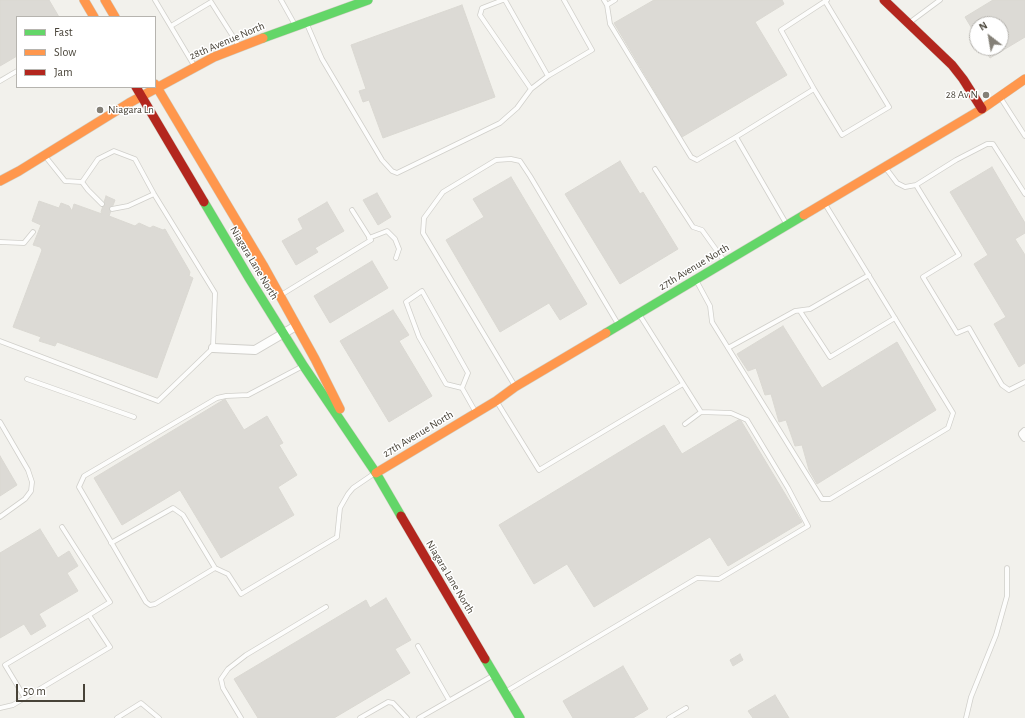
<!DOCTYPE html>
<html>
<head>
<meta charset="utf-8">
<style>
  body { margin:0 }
  #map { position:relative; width:1025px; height:718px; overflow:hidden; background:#f2f1ec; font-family:"Alegreya Sans",sans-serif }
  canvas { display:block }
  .legend { position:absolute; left:16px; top:16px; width:140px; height:72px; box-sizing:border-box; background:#fff; border:1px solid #b6b4af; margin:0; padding:5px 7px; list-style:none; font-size:12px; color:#484338 }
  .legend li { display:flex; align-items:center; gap:8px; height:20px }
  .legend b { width:20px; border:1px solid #b6b4af }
  .north { position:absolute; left:969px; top:16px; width:40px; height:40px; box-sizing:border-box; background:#fff; border:1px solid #b6b4af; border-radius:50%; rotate:329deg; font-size:11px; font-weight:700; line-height:16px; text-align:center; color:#484338 }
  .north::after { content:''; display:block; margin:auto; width:14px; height:18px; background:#848077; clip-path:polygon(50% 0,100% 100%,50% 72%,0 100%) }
  .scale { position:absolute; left:16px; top:684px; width:69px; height:18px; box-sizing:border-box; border:2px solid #484338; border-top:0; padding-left:5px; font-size:12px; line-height:14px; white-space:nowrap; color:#484338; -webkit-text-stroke:3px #fff; paint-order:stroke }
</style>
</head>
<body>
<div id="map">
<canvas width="1025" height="718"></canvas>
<ul class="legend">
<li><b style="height:5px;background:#63d668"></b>Fast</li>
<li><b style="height:5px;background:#ff974d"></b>Slow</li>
<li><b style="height:5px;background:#b3261e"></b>Jam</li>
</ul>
<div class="north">N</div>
<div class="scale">50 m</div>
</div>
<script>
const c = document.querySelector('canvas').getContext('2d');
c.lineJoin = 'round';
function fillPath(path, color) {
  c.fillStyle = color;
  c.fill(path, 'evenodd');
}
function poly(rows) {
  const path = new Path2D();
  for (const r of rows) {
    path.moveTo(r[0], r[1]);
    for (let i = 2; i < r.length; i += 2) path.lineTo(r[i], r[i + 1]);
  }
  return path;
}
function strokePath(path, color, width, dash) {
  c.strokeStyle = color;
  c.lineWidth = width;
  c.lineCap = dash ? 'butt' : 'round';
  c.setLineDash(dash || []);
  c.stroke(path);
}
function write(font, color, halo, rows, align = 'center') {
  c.font = font + ' "Alegreya Sans",sans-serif';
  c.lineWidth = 3;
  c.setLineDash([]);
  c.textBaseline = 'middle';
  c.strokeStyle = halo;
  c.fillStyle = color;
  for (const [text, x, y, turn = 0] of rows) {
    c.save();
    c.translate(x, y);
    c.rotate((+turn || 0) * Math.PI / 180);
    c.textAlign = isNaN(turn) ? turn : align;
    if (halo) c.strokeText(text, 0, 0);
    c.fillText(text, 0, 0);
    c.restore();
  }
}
const building = poly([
  [0,0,49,0,59,17,17,17,17,56,0,66,0,0],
  [654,0,782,0,784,4,755,22,787,75,682,137,614,23,654,0],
  [993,0,1025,0,1025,37,990,58,984,48,1001,48,1001,24,977,24,977,37,965,17,993,0],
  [462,5,495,97,383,138,369,100,363,102,359,91,366,89,351,45,462,5],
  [620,161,640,194,643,192,678,249,620,284,565,194,620,161],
  [992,167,1025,223,1025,233,1015,239,1025,255,1025,363,1019,367,994,324,1006,317,974,264,988,255,950,192,992,167],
  [511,177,587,304,560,320,549,303,500,332,446,240,484,217,473,199,511,177],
  [377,193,391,217,378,225,363,200,377,193],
  [106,196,115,200,109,216,135,226,139,223,150,228,153,226,163,230,165,229,190,272,189,276,193,278,157,378,57,342,55,346,39,341,41,337,13,327,42,250,40,247,33,245,41,225,32,221,39,201,59,208,61,203,69,206,72,211,74,204,102,214,101,212,106,196],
  [327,202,344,231,315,248,318,252,296,265,282,241,303,229,298,219,327,202],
  [372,261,388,288,330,323,314,296,372,261],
  [393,310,409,335,399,341,432,396,389,422,340,341,393,310],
  [783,326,822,388,897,342,936,410,817,484,809,470,802,445,795,446,786,420,779,422,771,394,765,395,756,368,748,371,737,354,783,326],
  [225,399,244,430,267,416,283,443,279,445,297,475,278,487,294,515,221,558,180,490,122,525,94,478,225,399],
  [740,419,802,522,728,566,710,537,594,607,567,564,534,584,499,525,664,425,682,454,740,419],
  [0,456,17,485,0,496,0,456],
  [40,529,58,558,69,551,78,566,67,573,78,591,39,614,46,626,31,635,24,624,0,638,0,553,40,529],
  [386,598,411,640,395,649,410,673,334,718,258,718,234,679,366,600,370,608,386,598],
  [740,654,743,660,733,666,730,660,740,654],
  [623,666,648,709,633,718,573,718,563,701,623,666],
  [775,695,789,718,753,718,748,711,775,695]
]);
const lane = poly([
  [155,0,195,67],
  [281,0,295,25],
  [503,0,482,8,480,15,531,89],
  [505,0,548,76],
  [604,0,607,5,610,24,691,157,697,160,736,137],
  [607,5,615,0],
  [306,22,322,59,382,160,392,171,397,173,500,123,517,108,531,89,548,76,592,50,564,0],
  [909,23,940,0],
  [171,26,211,2,239,46],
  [0,81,17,71],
  [814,89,842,135,889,107,825,1],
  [1000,97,1025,136],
  [885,167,897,183,905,187,916,185,956,160,987,144,993,144,1025,194],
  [655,169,693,227,702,230,725,262],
  [82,182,88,190,102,204],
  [916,185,959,255,923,277,957,333,969,328,1002,385,1009,390,1025,382],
  [112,209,128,206,154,194],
  [787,225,736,137,814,89,781,30,827,0],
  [369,238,387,231,395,239,399,249,396,258],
  [0,242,24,243,33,232],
  [696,280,710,306,712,322,822,499,830,499,948,428,953,413,825,204],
  [281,295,371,240,352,210],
  [800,311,830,357,895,318],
  [0,341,158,401,213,348,215,293,154,194,135,159,114,151,98,159,82,182,65,181,45,156],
  [728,348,795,311,810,309,869,275],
  [303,366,248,395,226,396,217,398,84,476,79,487,146,602,150,605,155,604,215,568,228,574,241,594,337,537,340,508,348,494,353,488,375,473],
  [27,379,134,417],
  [515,386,423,233,424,218,443,192,496,160,511,159,520,161,530,176,618,324],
  [462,388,468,373,422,291,406,302,419,337,446,384,462,388,475,411],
  [497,402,539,470,683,384],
  [0,422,28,470,32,482,31,491,25,499,0,517],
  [685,424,701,412],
  [111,543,173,508,183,515,215,568],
  [418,646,449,700],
  [505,692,697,578,719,579,808,526,788,488,747,420,731,413,701,412,639,314],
  [25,698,5,665,89,615],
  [0,708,13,705,110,647,89,615,110,602,62,527],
  [117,718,141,703,159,718],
  [241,718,223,688,221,679,228,669,246,655,326,607],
  [360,718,388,702,393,703,407,718],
  [419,718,494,675],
  [669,718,686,708],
  [966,718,971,697,996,635,1007,596,1007,568]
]);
const street = poly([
  [213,348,255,350,296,326],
  [1025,432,1023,434,1025,437]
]);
const fast = poly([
  [263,38,368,0],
  [204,202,249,278,303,365,376,473,401,516],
  [606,333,804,215],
  [485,659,520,718]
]);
const slow = poly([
  [84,0,94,17],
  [105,0,115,17],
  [155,84,263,265,315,359,340,409],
  [0,181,19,171,129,103,214,57,263,38],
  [804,215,982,109,1025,79],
  [376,473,496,401,515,387,606,333]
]);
const jam = poly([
  [884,0,952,65,963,79,982,109],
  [136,87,204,202],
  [401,516,485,659]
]);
const markers = [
  [986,95,4,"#848077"],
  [100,110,4,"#848077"]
];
const streetNames = [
  ["28th Avenue North",227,41,-23],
  ["Niagara Lane North",254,263,59],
  ["27th Avenue North",694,267,-31],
  ["27th Avenue North",418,434,-31],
  ["Niagara Lane North",450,577,59]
];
const poiNames = [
  ["28 Av N",978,95],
  ["Niagara Ln",108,110,"left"]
];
fillPath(building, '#dcdad5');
strokePath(building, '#dad8d2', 1);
strokePath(lane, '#d0cfca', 5.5);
strokePath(street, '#d0cfca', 10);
strokePath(fast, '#d0cec3', 10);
strokePath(slow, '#d0cec3', 10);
strokePath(jam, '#d0cec3', 10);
strokePath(lane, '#fdfdfc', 4);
strokePath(street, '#fdfdfc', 8);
strokePath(fast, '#63d668', 9);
strokePath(slow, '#ff974d', 9);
strokePath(jam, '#b3261e', 9);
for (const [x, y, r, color] of markers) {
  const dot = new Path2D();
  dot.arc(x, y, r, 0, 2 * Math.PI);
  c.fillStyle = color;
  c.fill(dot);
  strokePath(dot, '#fff', 1.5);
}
write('11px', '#484338', '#fff', streetNames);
write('11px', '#484338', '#fff', poiNames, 'right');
</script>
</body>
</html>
